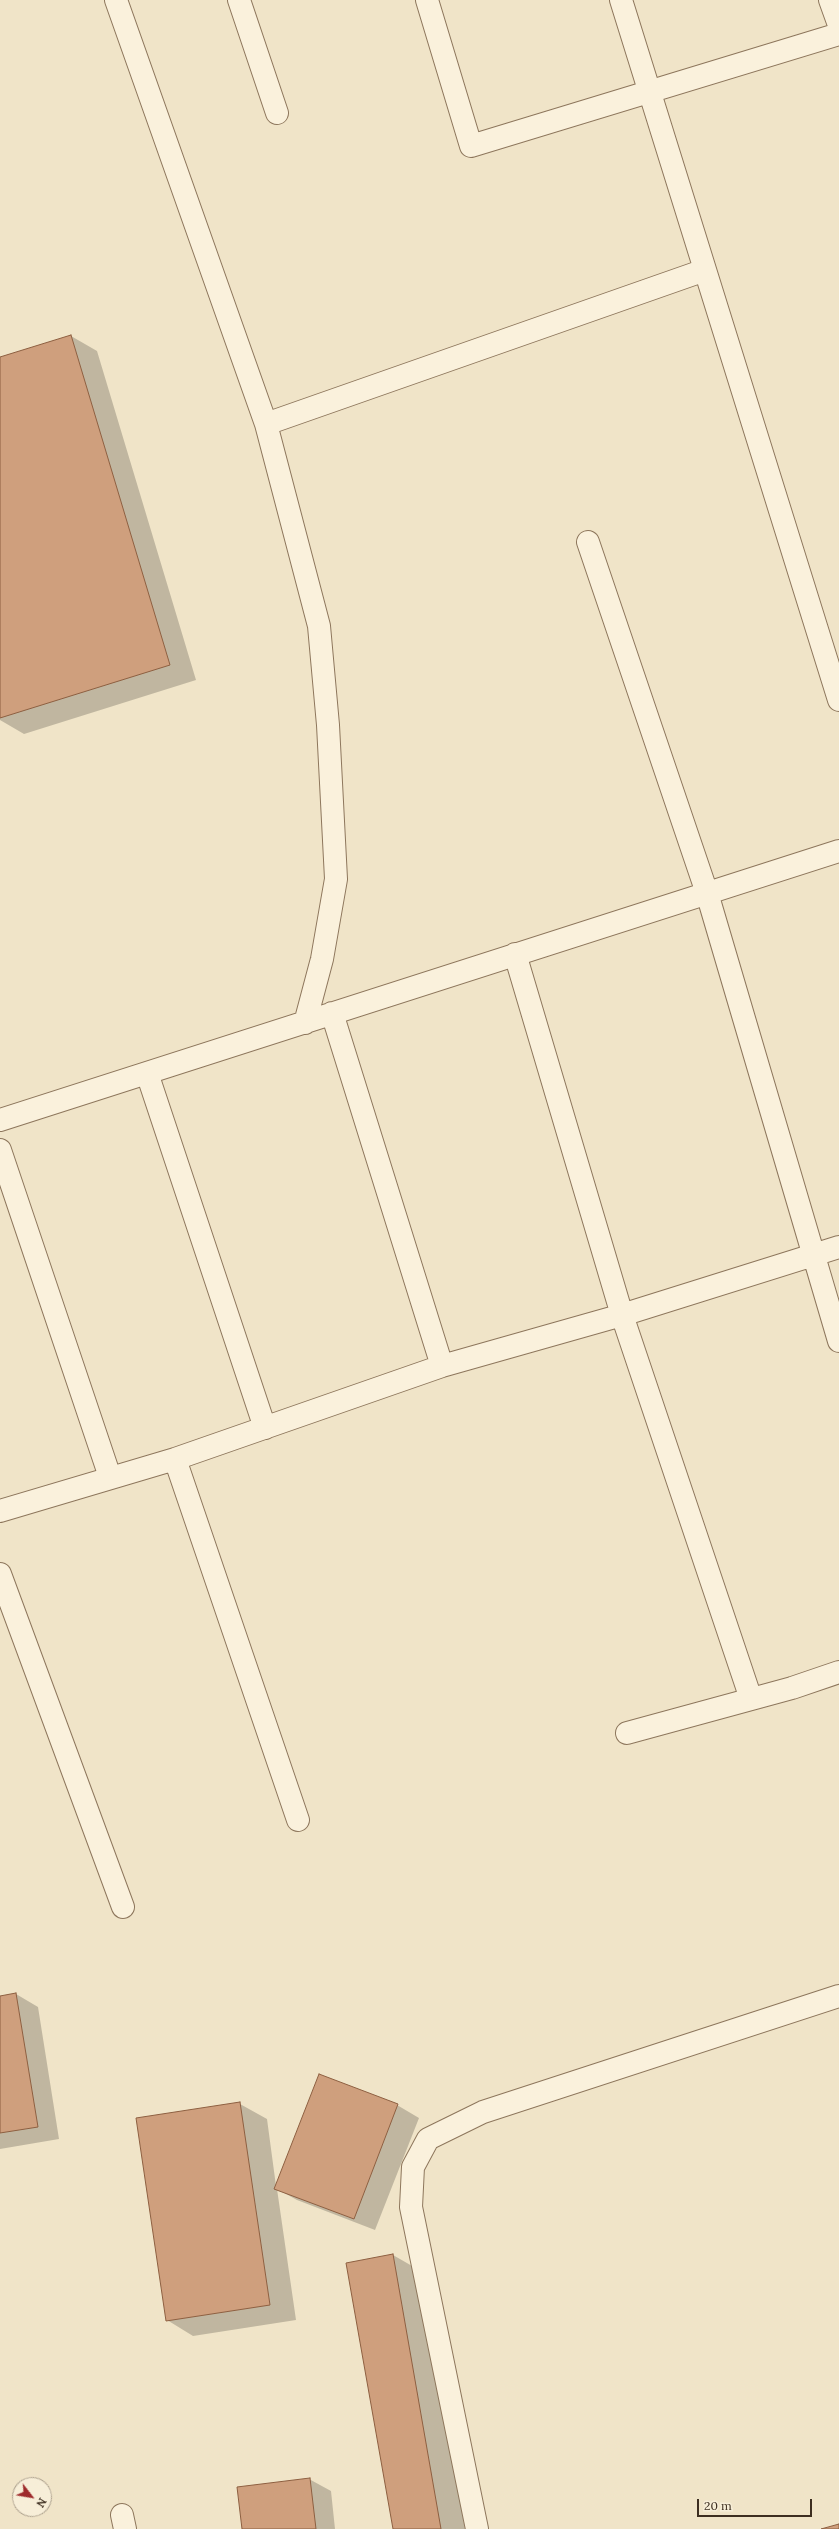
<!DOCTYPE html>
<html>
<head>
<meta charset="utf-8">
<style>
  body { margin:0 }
  #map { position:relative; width:839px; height:2529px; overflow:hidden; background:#f0e4c8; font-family:Lora,serif }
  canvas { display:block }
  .north { position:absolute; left:12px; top:2477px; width:40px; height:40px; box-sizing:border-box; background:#f7eed8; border:1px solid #ada18e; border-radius:50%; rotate:121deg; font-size:11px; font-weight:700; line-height:16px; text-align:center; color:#3d2e20 }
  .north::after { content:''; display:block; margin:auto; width:14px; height:18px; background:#9e2a2b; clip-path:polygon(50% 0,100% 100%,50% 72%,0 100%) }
  .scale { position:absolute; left:697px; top:2499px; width:115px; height:18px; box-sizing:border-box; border:2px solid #3d2e20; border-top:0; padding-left:5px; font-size:12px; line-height:14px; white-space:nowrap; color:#3d2e20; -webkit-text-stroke:3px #f7eed8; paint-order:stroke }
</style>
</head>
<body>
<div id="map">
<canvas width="839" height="2529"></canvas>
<div class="north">N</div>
<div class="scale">20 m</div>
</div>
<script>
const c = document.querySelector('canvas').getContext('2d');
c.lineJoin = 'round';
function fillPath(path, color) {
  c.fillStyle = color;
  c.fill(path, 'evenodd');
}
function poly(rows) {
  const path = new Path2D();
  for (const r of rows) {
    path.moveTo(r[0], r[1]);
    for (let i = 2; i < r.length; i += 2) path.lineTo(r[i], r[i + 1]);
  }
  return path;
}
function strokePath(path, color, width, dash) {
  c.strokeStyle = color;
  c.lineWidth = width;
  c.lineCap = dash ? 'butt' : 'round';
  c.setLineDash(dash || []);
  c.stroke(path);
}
const shadow = poly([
  [71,336,97,351,196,680,24,734,0,720,0,358],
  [16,1994,38,2007,59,2139,0,2149,0,1997],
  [240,2104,267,2119,276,2186,397,2105,419,2118,375,2230,297,2200,277,2189,296,2320,193,2336,167,2320,137,2119],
  [393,2255,419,2270,465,2529,394,2529],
  [309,2479,331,2491,335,2529,243,2529]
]);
const building = poly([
  [71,335,170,665,0,718,0,357,71,335],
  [16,1993,38,2127,0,2133,0,1996,16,1993],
  [319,2074,398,2104,354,2219,274,2189,319,2074],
  [240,2102,270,2305,166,2321,136,2118,240,2102],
  [393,2254,441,2529,393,2529,346,2263,393,2254],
  [310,2478,316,2529,242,2529,237,2487,310,2478],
  [839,2524,839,2529,821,2529,839,2524]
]);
const minor = poly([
  [116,0,266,424],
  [239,0,277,113],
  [427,0,471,146,839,34],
  [621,0,839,700],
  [830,0,839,25],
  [588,542,707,893,839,1341],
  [515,954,622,1315,751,1699],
  [332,1013,442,1366],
  [305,1023,322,959,336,879,328,725,319,626,266,424,705,270],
  [147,1073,265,1428],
  [0,1120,839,851],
  [0,1150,110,1477],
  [175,1459,298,1820],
  [0,1511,175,1459,442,1366,622,1315,839,1247],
  [0,1574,123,1907],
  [627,1733,792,1688,839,1672],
  [122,2515,125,2529],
  [477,2529,411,2207,413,2167,428,2139,483,2112,839,1996]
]);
fillPath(shadow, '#0003');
fillPath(building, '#cf9f7d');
strokePath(building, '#8d5f41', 1);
strokePath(minor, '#8d765c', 24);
strokePath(minor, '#faf1dc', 22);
</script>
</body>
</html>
